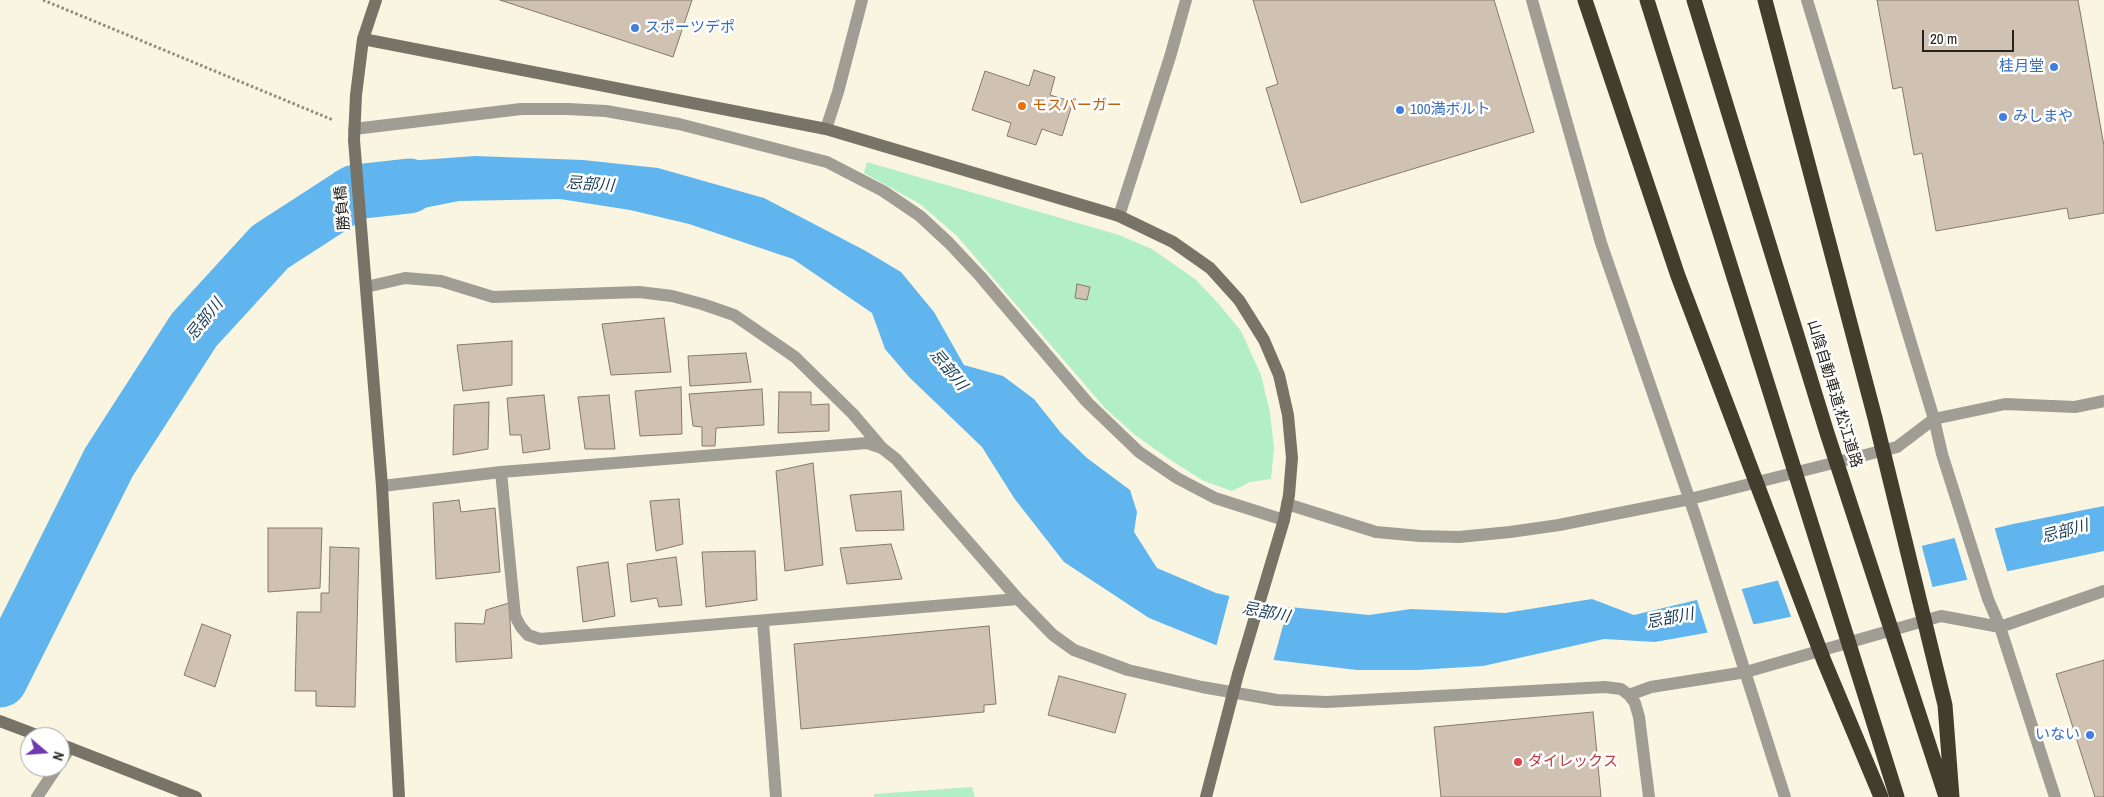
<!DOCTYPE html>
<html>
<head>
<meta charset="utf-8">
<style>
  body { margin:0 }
  #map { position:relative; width:2104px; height:797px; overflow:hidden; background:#f9f5e1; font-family:"Archivo Narrow",sans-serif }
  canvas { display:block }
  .north { position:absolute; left:20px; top:727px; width:50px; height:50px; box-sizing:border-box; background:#fff; border:1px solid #a8a7a4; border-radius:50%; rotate:108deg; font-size:14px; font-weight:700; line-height:20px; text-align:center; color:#25231c }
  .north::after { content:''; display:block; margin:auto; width:18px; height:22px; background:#6f38af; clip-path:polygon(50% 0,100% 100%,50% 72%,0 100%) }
  .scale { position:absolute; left:1922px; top:30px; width:92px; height:22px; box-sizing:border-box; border:2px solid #25231c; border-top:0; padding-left:6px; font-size:15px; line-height:18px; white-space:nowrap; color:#25231c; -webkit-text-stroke:4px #fff; paint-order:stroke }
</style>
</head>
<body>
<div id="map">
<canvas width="2104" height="797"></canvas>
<div class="north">N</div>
<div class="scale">20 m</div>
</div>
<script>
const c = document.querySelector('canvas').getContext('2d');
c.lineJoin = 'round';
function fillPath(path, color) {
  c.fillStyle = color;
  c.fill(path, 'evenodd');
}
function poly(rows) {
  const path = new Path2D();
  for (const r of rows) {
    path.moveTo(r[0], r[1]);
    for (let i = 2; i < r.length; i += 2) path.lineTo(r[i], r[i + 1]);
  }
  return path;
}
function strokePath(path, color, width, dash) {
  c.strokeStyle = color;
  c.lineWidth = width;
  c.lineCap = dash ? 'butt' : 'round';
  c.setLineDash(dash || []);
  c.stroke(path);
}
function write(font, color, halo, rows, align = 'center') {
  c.font = font + ' "Archivo Narrow","Noto Sans JP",sans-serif';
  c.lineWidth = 5;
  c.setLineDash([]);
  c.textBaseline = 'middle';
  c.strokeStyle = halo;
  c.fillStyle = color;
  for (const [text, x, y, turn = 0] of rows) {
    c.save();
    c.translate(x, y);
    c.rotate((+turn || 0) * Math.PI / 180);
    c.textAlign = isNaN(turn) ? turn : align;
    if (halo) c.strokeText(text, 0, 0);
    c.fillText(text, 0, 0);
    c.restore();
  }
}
const green = poly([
  [867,162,1119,235,1152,249,1195,279,1218,303,1241,331,1261,375,1270,413,1274,448,1271,479,1250,482,1232,491,1204,481,1172,461,1135,435,1105,408,957,236,920,204,864,173],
  [972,787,975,797,874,797,874,794]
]);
const water = poly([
  [475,156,583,160,658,168,764,198,864,250,901,272,934,312,964,365,1003,376,1034,399,1061,433,1087,458,1130,490,1137,512,1134,532,1157,568,1216,593,1270,605,1369,615,1411,609,1505,613,1592,599,1634,615,2013,524,2104,506,2104,551,1761,623,1655,642,1604,639,1483,666,1417,670,1357,670,1274,660,1228,650,1149,618,1064,562,1014,498,982,447,909,377,885,349,872,313,793,259,689,224,630,210,560,199,459,201,393,214,341,231,334,172,393,162]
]);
const pier = poly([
  [386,160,392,217,346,232,340,169],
  [1994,526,2008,574,1968,582,1954,536],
  [1921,543,1933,589,1792,619,1777,578],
  [1741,587,1754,626,1708,634,1696,597],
  [1230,594,1289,604,1273,662,1227,652,1216,647]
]);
const river = poly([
  [0,680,109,462,194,330,270,247,355,192,409,186]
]);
const building = poly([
  [500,0,692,0,673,57,500,0],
  [1253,0,1494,0,1534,132,1301,203,1266,88,1278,84,1253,0],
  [1877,0,2078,0,2104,146,2104,213,2069,219,2067,208,1936,231,1922,153,1914,155,1902,87,1893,89,1877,0],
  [1034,70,1055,77,1050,95,1073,102,1062,136,1042,129,1036,145,1007,136,1011,123,972,110,985,71,1029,86,1034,70],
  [1077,284,1090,287,1087,300,1075,298,1077,284],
  [664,318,671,372,611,375,602,324,664,318],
  [512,341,512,385,463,391,457,345,512,341],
  [746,353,751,382,690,386,688,356,746,353],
  [681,387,682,434,640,436,635,391,681,387],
  [762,389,764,425,716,428,715,446,702,446,702,427,693,426,689,394,762,389],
  [779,392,811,392,811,405,829,404,829,431,778,433,779,392],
  [544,395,550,449,523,453,521,435,510,435,507,398,544,395],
  [609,395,615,449,585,449,578,397,609,395],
  [489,402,488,449,453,455,454,405,489,402],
  [813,463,823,565,785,571,776,471,813,463],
  [901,491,904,530,856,531,850,495,901,491],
  [679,499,683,544,656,551,650,501,679,499],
  [459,500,461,512,495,508,500,572,436,579,433,503,459,500],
  [268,528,322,528,320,588,268,592,268,528],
  [891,544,902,579,847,584,840,548,891,544],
  [330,547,359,548,355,707,316,706,316,691,295,691,297,612,321,612,321,593,329,593,330,547],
  [755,551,757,600,706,607,702,552,755,551],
  [676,557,682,605,659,607,657,598,631,602,627,564,676,557],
  [608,562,615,616,583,622,577,567,608,562],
  [509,603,512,658,456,662,455,623,484,624,486,610,509,603],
  [202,624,231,635,215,687,184,675,202,624],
  [989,626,996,704,984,705,984,712,801,729,794,644,989,626],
  [2104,660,2104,797,2095,797,2056,674,2104,660],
  [1059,676,1126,694,1115,733,1048,715,1059,676],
  [1593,712,1601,797,1441,797,1434,727,1593,712]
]);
const path = poly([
  [43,0,333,120]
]);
const lane = poly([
  [354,129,521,109,568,109,606,111,679,124,827,162,883,191,920,216,949,243,980,276,1087,402,1139,452,1177,478,1215,498,1284,520],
  [366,287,405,278,441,281,493,297,639,292,672,296,702,304,734,315,795,357,853,414,882,448]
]);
const street = poly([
  [1532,0,1601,243,1696,518,1785,797],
  [1807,0,1934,419,1942,454,1988,599,2000,627,2055,797],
  [826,129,838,92,862,0],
  [1119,216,1170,57,1186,0],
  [501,472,515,616,521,627,528,635,540,639,1018,599],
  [382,486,501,472,867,443,882,448,896,459,1018,599,1053,635,1074,650,1128,670,1202,687,1277,700,1327,702,1605,687,1621,689,1629,695,1635,703,1639,717,1649,797],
  [1287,504,1376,532,1420,536,1459,537,1510,532,1559,525,1690,499,1897,447,1934,419,2005,404,2075,407,2104,401],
  [763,622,776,797],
  [1629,695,1651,687,1746,672,1941,616,2000,627,2104,591],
  [60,763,70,748],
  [37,797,57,767]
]);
const secondary = poly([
  [376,0,363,39,356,95,354,140,382,486,399,797],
  [363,39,826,129,1119,216,1173,242,1210,268,1239,300,1264,340,1279,375,1288,415,1292,458,1289,495,1284,520,1238,674,1206,797],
  [0,721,42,737],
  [60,744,196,797]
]);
const highway = poly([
  [1585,0,1678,276,1824,661,1881,797],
  [1647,0,1897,797],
  [1694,0,1827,433,1946,797],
  [1765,0,1875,418,1945,705,1952,797]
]);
const markers = [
  [635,28,5,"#3f7fe0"],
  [2054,67,5,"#3f7fe0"],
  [1022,106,5,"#e8710a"],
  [1400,110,5,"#3f7fe0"],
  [2003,117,5,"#3f7fe0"],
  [2090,735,5,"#3f7fe0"],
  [1518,762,5,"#e0444e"]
];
const shopNames = [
  ["スポーツデポ",645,28],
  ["桂月堂",2044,67,"right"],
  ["100満ボルト",1410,110],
  ["みしまや",2013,117],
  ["いない",2080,735,"right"]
];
const foodNames = [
  ["モスバーガー",1032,106]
];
const streetNames = [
  ["勝負橋",343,208,-95],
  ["山陰自動車道;松江道路",1834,394,73]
];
const healthNames = [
  ["ダイレックス",1528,762]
];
const waterNames = [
  ["忌部川",590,185,4],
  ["忌部川",205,320,-51],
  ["忌部川",948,370,50],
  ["忌部川",2065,532,-15],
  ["忌部川",1266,613,11],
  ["忌部川",1670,619,-11]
];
fillPath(green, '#b2efc6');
fillPath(water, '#61b5ee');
fillPath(pier, '#f9f5e1');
strokePath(river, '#61b5ee', 55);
fillPath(building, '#d0c2b2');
strokePath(building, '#86796a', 1);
strokePath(path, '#908d80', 3, [2.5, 2.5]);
strokePath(lane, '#9f9d94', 12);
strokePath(street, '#9f9d94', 12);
strokePath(secondary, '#777367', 12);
strokePath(highway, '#423d2d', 15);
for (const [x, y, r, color] of markers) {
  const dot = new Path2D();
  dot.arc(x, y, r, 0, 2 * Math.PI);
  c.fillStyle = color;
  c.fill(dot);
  strokePath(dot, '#fff', 2);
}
write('15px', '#366cbe', '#fff', shopNames, 'left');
write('15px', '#c56008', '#fff', foodNames, 'left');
write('15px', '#25231c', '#fff', streetNames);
write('15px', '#be3a42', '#fff', healthNames, 'left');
write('italic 16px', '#183c54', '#fff', waterNames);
</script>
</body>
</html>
